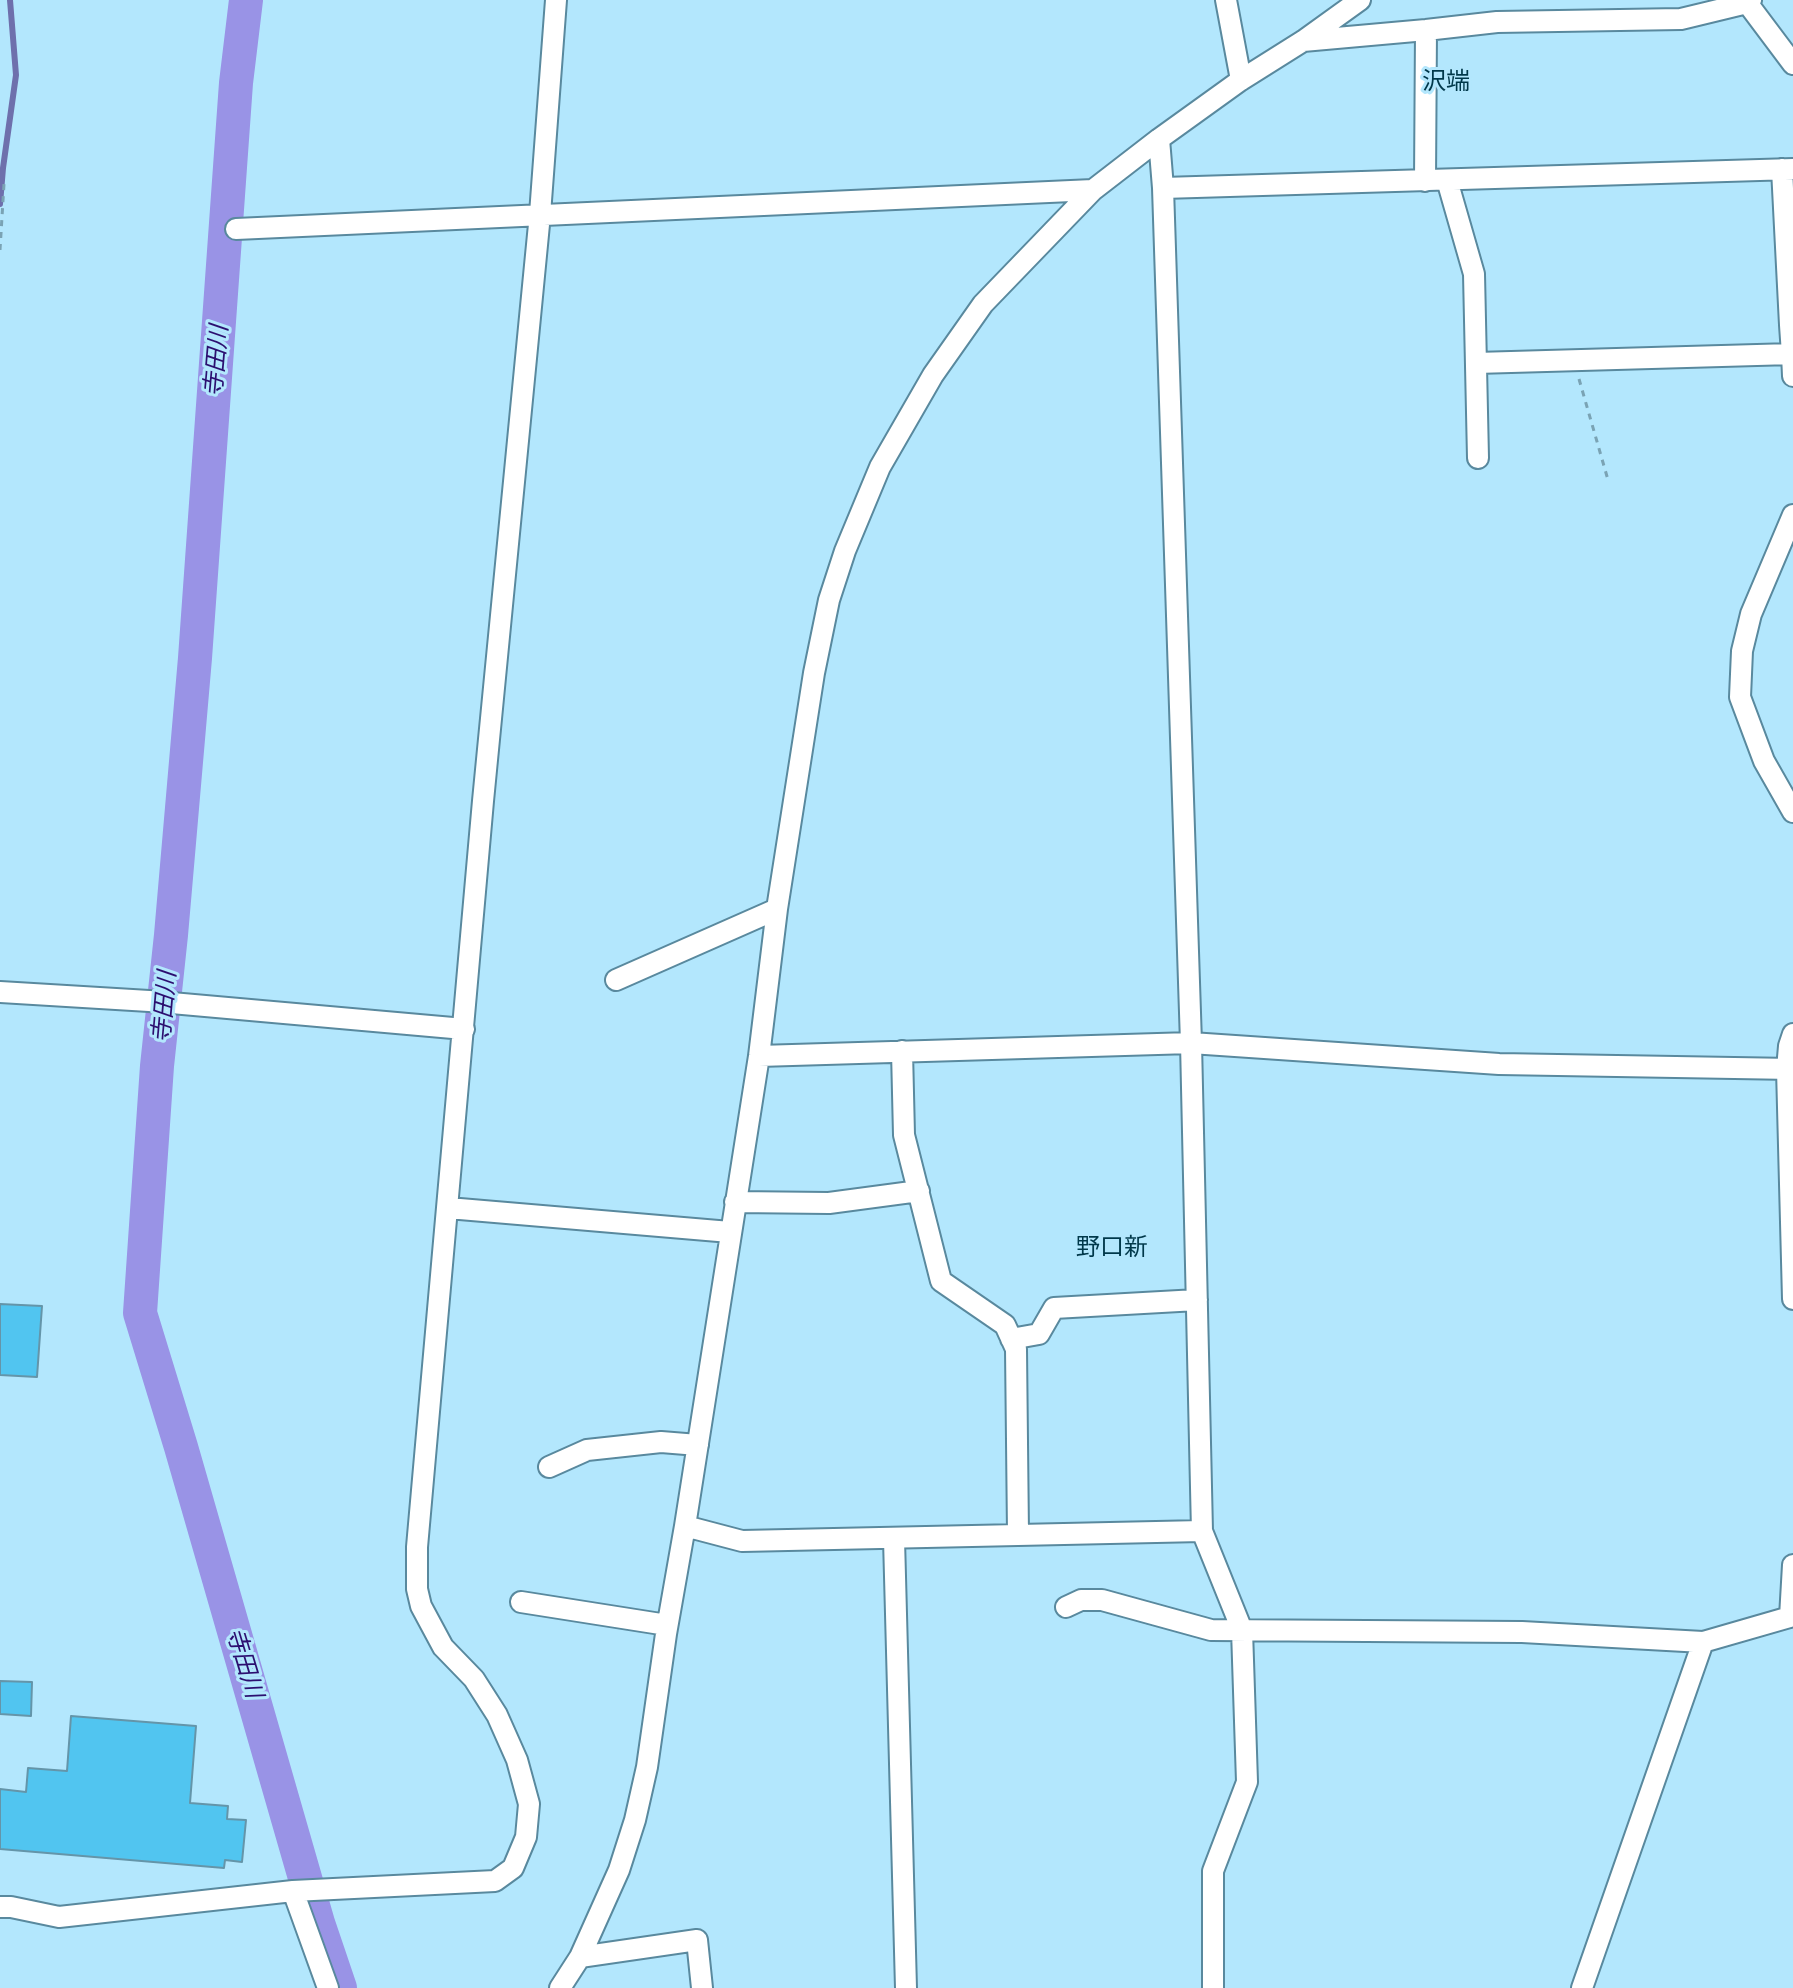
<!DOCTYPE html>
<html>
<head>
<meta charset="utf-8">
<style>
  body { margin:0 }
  canvas { display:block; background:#b3e7fd }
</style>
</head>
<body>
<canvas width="1793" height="1988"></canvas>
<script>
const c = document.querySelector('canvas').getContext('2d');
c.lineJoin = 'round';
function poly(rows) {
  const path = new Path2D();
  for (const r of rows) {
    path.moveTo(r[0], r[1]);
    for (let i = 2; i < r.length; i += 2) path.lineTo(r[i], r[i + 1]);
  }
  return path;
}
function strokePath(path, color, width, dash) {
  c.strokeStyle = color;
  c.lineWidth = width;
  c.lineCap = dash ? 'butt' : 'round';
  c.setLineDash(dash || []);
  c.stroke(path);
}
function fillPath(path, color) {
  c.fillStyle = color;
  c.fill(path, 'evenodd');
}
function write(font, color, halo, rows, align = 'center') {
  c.font = font + ' "Work Sans","Noto Sans JP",sans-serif';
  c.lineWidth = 6;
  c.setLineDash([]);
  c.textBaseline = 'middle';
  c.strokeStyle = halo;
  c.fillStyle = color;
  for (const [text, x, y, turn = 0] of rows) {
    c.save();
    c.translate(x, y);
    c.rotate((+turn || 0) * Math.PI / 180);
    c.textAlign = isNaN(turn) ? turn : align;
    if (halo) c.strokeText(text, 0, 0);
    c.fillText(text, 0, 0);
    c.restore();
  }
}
const stream = poly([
  [0,204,3,168,16,75,10,0]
]);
const river = poly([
  [246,0,236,83,195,658,171,935,157,1066,140,1313,181,1447,318,1923,340,1988]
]);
const building = poly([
  [0,1304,42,1306,37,1377,0,1375,0,1304],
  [0,1681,32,1682,31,1716,0,1714,0,1681],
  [71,1716,196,1726,190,1803,228,1806,227,1819,246,1820,242,1862,225,1860,224,1868,0,1849,0,1789,26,1792,28,1768,67,1771,71,1716]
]);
const path = poly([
  [0,250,4,184],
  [1579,379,1608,480]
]);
const street = poly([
  [1226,0,1241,80],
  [1745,0,1793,64],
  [1303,41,1426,30,1497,22,1681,19,1747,3,1751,0],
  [1159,139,1163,188,1191,1043,1202,1531,1242,1630,1247,1782,1213,1871,1213,1988],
  [1782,169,1790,325,1793,324],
  [1447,180,1474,274,1478,458],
  [1425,181,1426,30],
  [1163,188,1793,169],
  [236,229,1093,190],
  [1792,354,1793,376],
  [1476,363,1792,354,1790,325],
  [1793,515,1751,614,1742,651,1740,697,1764,761,1793,812],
  [616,980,777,909],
  [0,992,149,1001,464,1029],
  [1793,1034,1789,1046,1787,1069,1793,1299],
  [902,1051,904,1135,941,1281,1005,1325,1016,1349,1018,1534],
  [759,1056,1191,1043,1499,1064,1793,1069],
  [735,1202,829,1203,919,1191],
  [448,1208,730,1232],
  [1011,1339,1039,1334,1054,1308,1197,1300],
  [549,1467,587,1450,661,1442,698,1445],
  [685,1526,742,1541,1202,1531],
  [894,1539,906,1988],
  [521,1602,667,1625],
  [1066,1607,1081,1600,1102,1600,1211,1630,1522,1632,1703,1642,1793,1616],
  [1790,1617,1793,1565],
  [0,1907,11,1907,59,1917,293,1891],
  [580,1957,697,1940,702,1988],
  [328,1988,293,1891,495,1881,513,1868,526,1837,529,1804,517,1760,497,1715,474,1679,443,1647,421,1606,417,1589,417,1547,483,801,540,214,556,0],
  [560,1988,580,1957,619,1870,635,1820,647,1767,666,1634,685,1526,759,1056,777,909,814,673,829,600,845,551,880,467,933,375,983,304,1093,190,1159,139,1241,80,1303,41,1360,0],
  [1582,1988,1703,1642]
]);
const neighbourhoodNames = [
  ["沢端",1446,82],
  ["野口新",1112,1248]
];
const waterNames = [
  ["寺田川",217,361,-85],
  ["寺田川",165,1007,-85],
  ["寺田川",244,1663,73]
];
strokePath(stream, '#6e70ac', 6);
strokePath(river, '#9993e6', 34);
fillPath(building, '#51c5f0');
strokePath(building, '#6495a9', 2);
strokePath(street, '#59899e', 24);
strokePath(path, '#7aa3b4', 3, [6, 6]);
strokePath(street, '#fff', 20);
write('24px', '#00384a', '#b3e7fd', neighbourhoodNames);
write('italic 24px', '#2c0f70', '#b3e7fd', waterNames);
</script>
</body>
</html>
